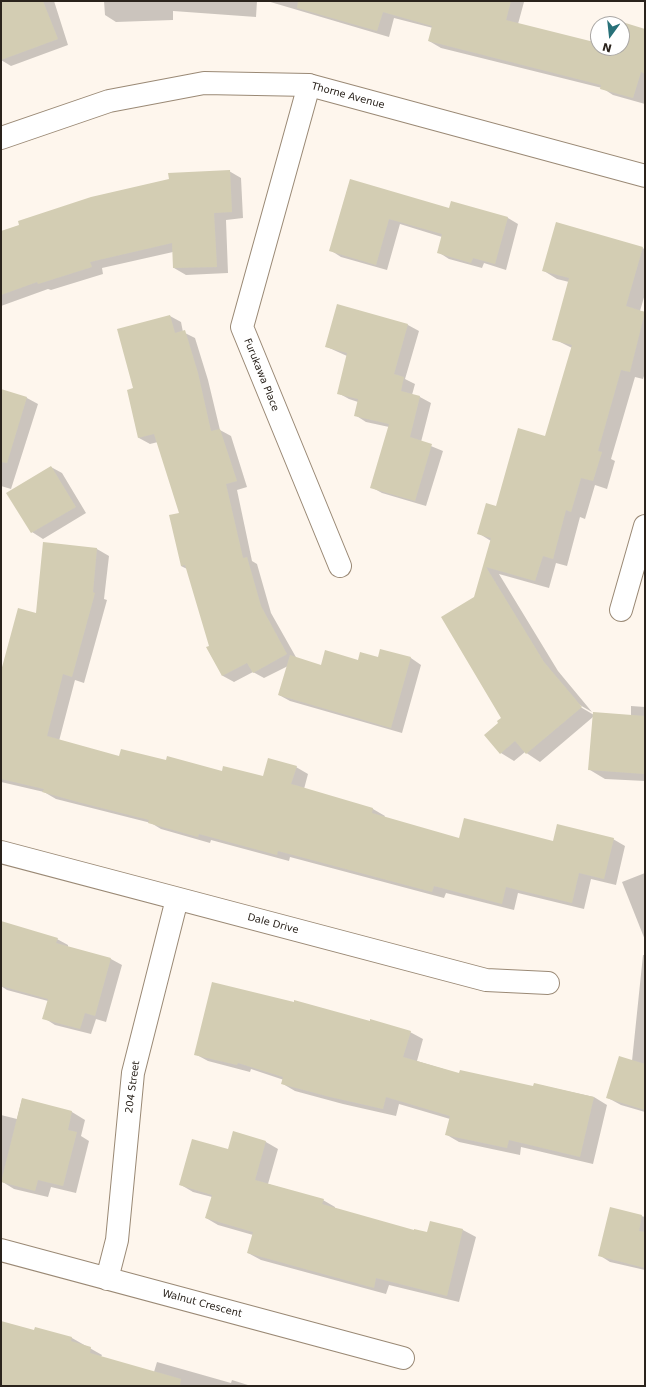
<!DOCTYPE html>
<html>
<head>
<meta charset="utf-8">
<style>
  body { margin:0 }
  #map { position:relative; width:646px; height:1387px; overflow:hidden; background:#fef6ed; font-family:"DejaVu Sans",sans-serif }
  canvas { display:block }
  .frame { position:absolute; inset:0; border:2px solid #2a231c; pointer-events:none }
  .north { position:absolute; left:590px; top:16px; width:40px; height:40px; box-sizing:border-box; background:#fff; border:1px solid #aaa7a4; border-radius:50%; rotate:195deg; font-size:11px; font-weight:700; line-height:16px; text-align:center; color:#2a231c }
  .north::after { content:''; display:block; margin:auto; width:14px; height:18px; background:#287179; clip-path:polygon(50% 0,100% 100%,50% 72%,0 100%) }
</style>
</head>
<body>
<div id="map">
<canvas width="646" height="1387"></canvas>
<div class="frame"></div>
<div class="north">N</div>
</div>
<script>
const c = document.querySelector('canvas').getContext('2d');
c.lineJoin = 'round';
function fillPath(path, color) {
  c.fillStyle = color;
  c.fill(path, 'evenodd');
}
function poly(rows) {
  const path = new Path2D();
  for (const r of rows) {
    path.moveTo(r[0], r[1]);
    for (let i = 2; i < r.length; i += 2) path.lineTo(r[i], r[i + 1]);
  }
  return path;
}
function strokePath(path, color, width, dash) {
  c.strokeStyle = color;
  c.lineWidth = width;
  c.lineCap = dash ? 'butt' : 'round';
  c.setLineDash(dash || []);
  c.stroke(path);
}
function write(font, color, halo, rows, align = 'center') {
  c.font = font + ' "DejaVu Sans",sans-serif';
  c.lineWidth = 3.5;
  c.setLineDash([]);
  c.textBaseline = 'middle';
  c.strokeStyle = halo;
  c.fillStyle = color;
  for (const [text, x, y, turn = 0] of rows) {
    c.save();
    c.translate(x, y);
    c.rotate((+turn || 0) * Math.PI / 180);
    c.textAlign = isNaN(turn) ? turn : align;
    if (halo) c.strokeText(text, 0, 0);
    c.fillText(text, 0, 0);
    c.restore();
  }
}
const shadow = poly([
  [1,1,54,1,68,45,11,66,1,60],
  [104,1,257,1,256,17,173,11,173,20,116,22,105,15],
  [267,1,523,1,524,2,518,24,598,44,598,48,622,48,622,24,620,23,645,30,645,104,613,95,602,88,441,48,429,41,433,28,394,18,389,37],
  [229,171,241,178,243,218,226,220,228,273,186,275,174,268,173,252,102,268,103,274,51,290,48,289,1,306,1,232],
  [350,181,450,210,508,218,518,224,506,270,484,263,482,268,449,259,438,252,442,237,400,224,387,270,341,257,330,250],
  [642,248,645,249,645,294,640,311,645,312,645,373,643,379,635,377,611,459,615,461,607,489,595,485,585,519,580,517,567,566,556,563,549,588,499,574,558,671,592,712,578,704,577,705,594,715,631,715,631,706,645,707,645,781,605,779,590,770,593,717,540,762,525,752,514,761,501,753,500,723,503,718,475,598,491,541,478,533,546,437,572,348,554,339,569,282,557,279,544,271],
  [338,305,408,325,419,331,405,379,415,384,412,395,420,397,431,403,421,442,443,451,426,506,382,493,371,487,389,427,366,422,355,415,358,402,349,399,338,393,347,356,327,347],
  [170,316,181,322,183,332,195,338,208,380,220,430,231,436,247,487,237,490,252,561,257,564,271,613,297,659,321,666,378,658,411,658,421,665,402,733,290,701,279,695,288,666,264,678,253,672,234,682,223,676,207,648,210,647,187,569,181,566,180,513,158,442,150,444,139,438,134,389],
  [1,390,27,398,38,404,11,489,1,486],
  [51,467,62,473,86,513,43,539,32,532,8,493],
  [44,543,97,549,109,556,104,599,107,600,84,683,75,680,59,741,120,758,264,778,296,767,308,774,304,789,373,809,385,816,384,818,459,839,553,842,613,839,625,846,616,885,591,879,584,909,518,893,514,910,446,893,444,898,290,857,289,861,211,840,210,843,161,829,151,823,56,799,44,792,1,782,1,684,37,614],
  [645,873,645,940,622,882],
  [1,923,57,939,68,945,68,947,111,959,122,965,106,1022,96,1019,91,1034,55,1025,44,1018,48,1001,7,990,1,986],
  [643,955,645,955,645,1112,621,1105,608,1098,632,1061],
  [410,1032,423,1039,417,1061,460,1074,534,1087,535,1084,594,1097,607,1105,593,1164,521,1147,520,1155,459,1142,447,1135,450,1119,399,1104,396,1116,343,1104,295,1091,283,1084,284,1080,251,1069,250,1072,208,1061,195,1054],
  [22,1099,72,1112,85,1120,81,1136,89,1141,76,1193,51,1187,48,1197,14,1189,1,1181,1,1115,17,1119],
  [234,1133,266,1142,278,1149,268,1184,323,1200,335,1207,335,1209,414,1232,428,1233,431,1222,463,1230,476,1237,459,1302,389,1285,386,1294,261,1260,248,1253,253,1235,218,1225,206,1218,212,1197,193,1192,181,1185,229,1150],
  [611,1208,645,1217,645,1270,610,1262,599,1255],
  [1,1322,35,1331,72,1338,102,1355,101,1357,154,1372,157,1362,231,1383,232,1380,251,1386,1,1386]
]);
const building = poly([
  [1,1,43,1,58,39,1,60],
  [298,1,511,1,506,20,598,43,598,48,622,48,622,24,618,24,619,21,645,29,645,74,641,72,633,98,600,89,601,85,428,41,432,26,383,12,377,31,297,8],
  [230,170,232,212,214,213,217,267,173,268,172,243,90,262,92,267,38,284,37,282,1,295,1,231,19,225,18,221,91,197,169,179,168,173],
  [350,179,449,208,451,201,508,217,495,264,473,258,471,263,437,253,442,234,389,219,376,265,329,251],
  [556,222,643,247,626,306,645,312,630,372,621,370,598,451,602,452,593,481,581,478,571,512,566,510,553,559,543,556,535,581,486,567,544,662,582,707,526,754,515,741,500,754,484,735,498,723,497,721,501,718,441,617,474,597,491,538,477,534,486,503,496,506,518,428,545,436,572,345,552,340,569,278,542,271],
  [337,304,408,324,394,374,404,377,401,391,420,396,410,437,432,444,415,501,370,488,389,424,354,416,358,399,337,394,347,353,325,347],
  [170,315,175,333,185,330,198,373,211,431,220,429,237,481,226,484,243,558,247,557,261,606,287,654,253,673,247,663,222,676,206,647,209,646,185,565,181,566,169,515,179,513,154,434,138,438,127,390,133,388,117,329],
  [1,389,27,397,7,463,1,462],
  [51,466,76,507,31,533,6,493],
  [43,542,97,548,93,592,95,593,72,677,63,674,47,736,119,756,121,749,166,760,167,756,222,771,223,766,263,776,268,758,297,766,291,784,295,785,373,808,372,813,459,838,464,818,553,841,557,824,614,838,604,879,579,873,572,903,506,887,502,904,434,886,432,892,278,851,277,855,199,834,198,837,148,823,149,820,78,802,42,792,44,789,1,779,1,671,18,608,36,613],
  [380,649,411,657,391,728,278,695,290,655,321,665,325,650,358,660,360,652,378,657],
  [593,712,645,716,645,774,588,770],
  [1,921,58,938,56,943,111,958,95,1016,85,1013,80,1029,42,1019,48,999,1,986],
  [212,982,294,1002,294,1000,370,1021,370,1019,411,1031,403,1057,459,1073,460,1070,533,1086,534,1083,594,1097,580,1157,509,1140,507,1148,445,1135,450,1116,386,1097,383,1109,330,1097,281,1084,283,1077,238,1063,237,1065,194,1055],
  [619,1056,645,1064,645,1110,606,1098],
  [22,1098,72,1111,68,1130,77,1132,63,1186,38,1180,35,1191,1,1182],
  [233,1131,266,1141,255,1180,324,1199,322,1204,414,1230,414,1229,427,1232,430,1221,463,1229,447,1296,376,1278,374,1288,247,1253,253,1232,205,1218,212,1195,179,1185,192,1139,228,1149],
  [610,1207,642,1215,639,1231,645,1232,645,1268,598,1256],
  [1,1321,34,1330,35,1327,72,1337,71,1341,91,1347,90,1353,181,1379,180,1386,1,1386]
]);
const minor = poly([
  [309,85,242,327,340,566],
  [621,610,645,526],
  [1,852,486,980,548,983],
  [1,1250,403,1358],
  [107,1279,117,1240,133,1073,177,899]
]);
const tertiary = poly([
  [1,138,109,101,204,83,309,85,645,176]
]);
const streetNames = [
  ["Thorne Avenue",348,96,15],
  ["Furukawa Place",261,375,68],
  ["Dale Drive",273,924,15],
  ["204 Street",133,1087,-82],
  ["Walnut Crescent",202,1304,15]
];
fillPath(shadow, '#0003');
fillPath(building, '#d3cdb3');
strokePath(minor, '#9a8975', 24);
strokePath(tertiary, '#9a8975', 24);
strokePath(minor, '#fff', 22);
strokePath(tertiary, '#fff', 22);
write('10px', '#2a231c', '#fff', streetNames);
</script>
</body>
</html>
